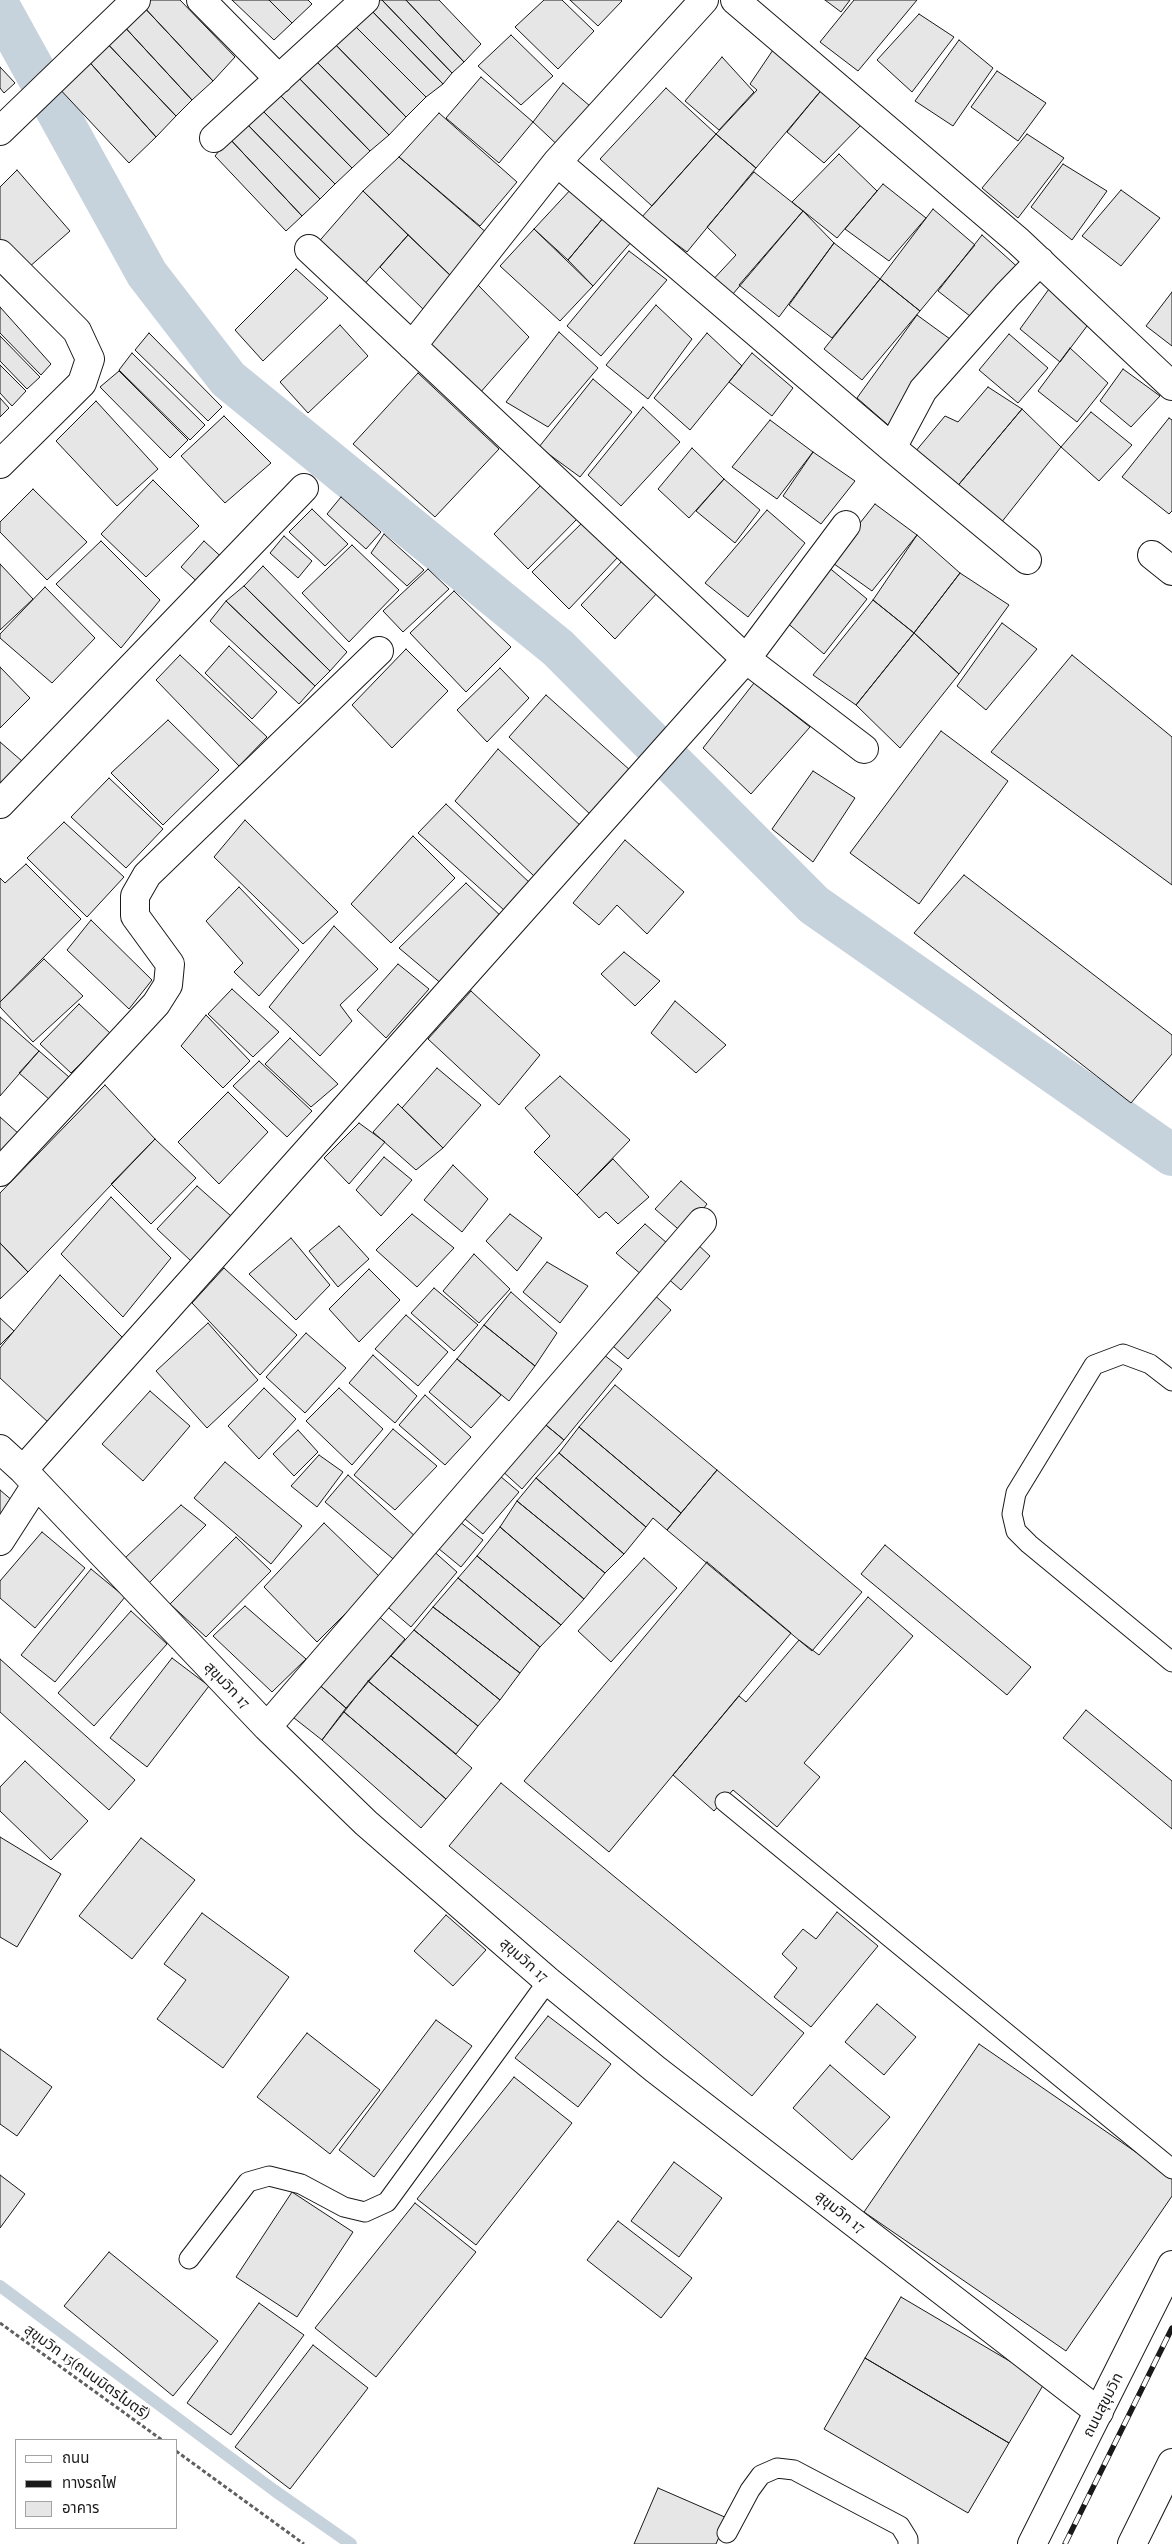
<!DOCTYPE html>
<html>
<head>
<meta charset="utf-8">
<style>
  body { margin:0 }
  #map { position:relative; width:1172px; height:2544px; overflow:hidden; background:#fff; font-family:"Playfair Display","Noto Sans Thai",serif }
  canvas { display:block }
  .legend { position:absolute; left:15px; top:2439px; width:162px; height:90px; box-sizing:border-box; background:#fff; border:1px solid #a3a3a3; margin:0; padding:6px 9px; list-style:none; font-size:15px; color:#1a1a1a }
  .legend li { display:flex; align-items:center; gap:10px; height:25px }
  .legend b { width:25px; border:1px solid #a3a3a3 }
</style>
</head>
<body>
<div id="map">
<canvas width="1172" height="2544"></canvas>
<ul class="legend">
<li><b style="height:6px;background:#fff"></b>ถนน</li>
<li><b style="height:6px;background:#1a1a1a"></b>ทางรถไฟ</li>
<li><b style="height:14px;background:#e6e6e6"></b>อาคาร</li>
</ul>
</div>
<script>
const c = document.querySelector('canvas').getContext('2d');
c.lineJoin = 'round';
function poly(rows) {
  const path = new Path2D();
  for (const r of rows) {
    path.moveTo(r[0], r[1]);
    for (let i = 2; i < r.length; i += 2) path.lineTo(r[i], r[i + 1]);
  }
  return path;
}
function strokePath(path, color, width, dash) {
  c.strokeStyle = color;
  c.lineWidth = width;
  c.lineCap = dash ? 'butt' : 'round';
  c.setLineDash(dash || []);
  c.stroke(path);
}
function fillPath(path, color) {
  c.fillStyle = color;
  c.fill(path, 'evenodd');
}
function write(font, color, halo, rows, align = 'center') {
  c.font = font + ' "Playfair Display","Noto Sans Thai",serif';
  c.lineWidth = 4;
  c.setLineDash([]);
  c.textBaseline = 'middle';
  c.strokeStyle = halo;
  c.fillStyle = color;
  for (const [text, x, y, turn = 0] of rows) {
    c.save();
    c.translate(x, y);
    c.rotate((+turn || 0) * Math.PI / 180);
    c.textAlign = isNaN(turn) ? turn : align;
    if (halo) c.strokeText(text, 0, 0);
    c.fillText(text, 0, 0);
    c.restore();
  }
}
const stream = poly([
  [0,2286,275,2491,351,2544]
]);
const canal = poly([
  [0,8,147,274,228,379,558,648,814,905,1172,1155]
]);
const building = poly([
  [145,0,180,0,235,57,213,81,141,4,145,0],
  [232,0,269,0,292,23,274,40,232,0],
  [269,0,308,0,312,4,292,23,269,0],
  [378,0,382,0,452,73,443,84,369,8,378,0],
  [382,0,406,0,464,62,452,73,382,0],
  [406,0,439,0,481,44,464,62,406,0],
  [544,0,562,0,594,31,558,69,515,27,544,0],
  [570,0,621,0,622,1,598,26,570,0],
  [825,0,850,0,841,12,825,0],
  [854,0,917,0,858,71,820,42,854,0],
  [141,4,213,81,192,100,121,23,141,4],
  [369,8,443,84,426,97,351,22,369,8],
  [919,14,954,37,912,92,877,60,919,14],
  [351,22,426,97,406,117,331,40,351,22],
  [121,23,192,100,176,116,103,39,121,23],
  [511,35,553,76,521,105,478,66,511,35],
  [103,39,176,116,156,137,85,57,103,39],
  [331,40,406,117,389,135,313,58,331,40],
  [959,40,993,68,953,126,915,101,959,40],
  [777,44,824,87,756,168,716,134,757,90,750,84,777,44],
  [85,57,156,137,129,163,56,85,85,57],
  [722,57,754,92,719,130,685,101,722,57],
  [313,58,389,135,370,151,296,75,313,58],
  [0,67,15,83,4,93,0,88,0,67],
  [997,71,1046,103,1018,141,971,107,997,71],
  [296,75,370,151,352,168,278,93,296,75],
  [481,77,533,122,499,163,446,118,481,77],
  [563,83,597,112,564,151,533,122,563,83],
  [824,87,865,121,824,163,787,132,824,87],
  [666,88,716,134,652,206,600,159,666,88],
  [278,93,352,168,335,184,261,109,278,93],
  [261,109,335,184,320,199,246,123,261,109],
  [439,113,517,182,480,226,399,157,439,113],
  [246,123,320,199,302,216,229,138,246,123],
  [716,134,756,168,687,252,641,218,716,134],
  [1027,134,1064,158,1018,218,982,188,1027,134],
  [229,138,302,216,286,231,215,156,229,138],
  [839,154,877,191,837,238,792,202,839,154],
  [399,157,488,234,453,278,363,191,399,157],
  [1063,164,1107,191,1072,240,1031,207,1063,164],
  [17,170,70,231,28,268,0,241,0,187,17,170],
  [754,172,803,211,727,301,708,285,736,255,707,227,754,172],
  [883,184,926,218,889,261,845,229,883,184],
  [573,187,604,217,568,260,534,229,573,187],
  [1121,190,1160,218,1121,266,1082,236,1121,190],
  [363,191,408,235,361,288,315,246,363,191],
  [933,209,975,245,920,311,880,279,933,209],
  [803,211,834,243,779,317,739,285,803,211],
  [604,217,633,240,593,286,568,260,604,217],
  [534,229,593,286,560,321,500,266,534,229],
  [408,235,453,278,427,313,380,267,408,235],
  [982,235,1022,271,975,320,938,291,982,235],
  [834,243,880,279,832,338,789,305,834,243],
  [629,251,667,280,601,356,567,326,629,251],
  [296,269,328,298,263,361,235,330,296,269],
  [880,279,920,311,862,380,824,349,880,279],
  [478,285,529,337,479,394,424,346,478,285],
  [1049,289,1087,326,1060,362,1020,329,1049,289],
  [1172,292,1172,346,1146,326,1172,292],
  [656,305,692,339,648,399,606,365,656,305],
  [0,307,51,364,41,375,0,333,0,307],
  [917,315,961,347,895,431,857,398,917,315],
  [340,325,368,356,308,413,280,382,340,325],
  [559,332,598,368,548,427,506,402,559,332],
  [149,333,222,407,208,421,135,350,149,333],
  [707,333,742,366,690,430,654,398,707,333],
  [1009,334,1048,368,1018,403,979,370,1009,334],
  [0,336,40,377,27,389,0,361,0,336],
  [1070,348,1108,383,1077,422,1038,391,1070,348],
  [132,353,205,425,190,440,119,370,132,353],
  [752,353,793,388,772,416,729,382,752,353],
  [0,365,26,391,12,406,0,393,0,365],
  [1123,369,1160,396,1131,427,1100,401,1123,369],
  [119,371,188,440,170,458,100,387,119,371],
  [418,373,499,449,435,517,353,444,418,373],
  [593,379,632,412,580,477,539,447,593,379],
  [988,387,1022,409,950,495,910,458,945,416,958,422,988,387],
  [0,398,9,408,0,417,0,398],
  [96,401,158,469,117,506,56,441,96,401],
  [643,407,680,442,621,506,588,475,643,407],
  [1022,409,1061,447,997,528,950,495,1022,409],
  [1091,412,1132,445,1099,481,1061,447,1091,412],
  [224,416,271,463,225,503,181,456,224,416],
  [1169,418,1172,420,1172,511,1169,514,1122,477,1169,418],
  [770,420,813,452,777,499,732,467,770,420],
  [692,448,724,479,689,518,658,489,692,448],
  [813,452,855,481,821,524,783,496,813,452],
  [724,479,760,510,735,543,696,511,724,479],
  [153,480,199,526,146,577,101,534,153,480],
  [541,485,578,518,528,569,494,534,541,485],
  [33,489,87,542,47,580,0,532,0,522,33,489],
  [341,497,381,532,366,549,327,514,341,497],
  [875,504,917,535,872,591,830,561,875,504],
  [312,509,348,544,325,566,289,532,312,509],
  [767,510,805,543,748,617,705,583,767,510],
  [584,521,619,556,569,609,532,572,584,521],
  [384,534,424,570,407,586,371,553,384,534],
  [917,535,960,573,914,633,873,600,917,535],
  [284,536,312,561,298,578,270,553,284,536],
  [101,541,160,600,121,648,56,584,101,541],
  [204,541,228,563,204,588,181,567,204,541],
  [352,545,399,590,349,642,302,593,352,545],
  [622,561,658,592,615,639,581,605,622,561],
  [0,564,33,599,0,630,0,564],
  [263,566,347,652,330,671,244,586,263,566],
  [827,566,867,599,824,654,785,621,827,566],
  [428,569,449,589,403,632,383,611,428,569],
  [960,573,1009,605,959,674,914,633,960,573],
  [244,586,330,671,315,686,226,601,244,586],
  [45,587,95,638,52,683,0,638,0,634,45,587],
  [454,591,511,647,466,692,410,633,454,591],
  [873,600,914,633,856,705,813,675,873,600],
  [226,601,315,686,299,704,210,621,226,601],
  [1002,623,1037,649,986,710,957,686,1002,623],
  [914,633,959,674,900,748,856,705,914,633],
  [229,646,277,692,252,719,205,673,229,646],
  [406,649,448,691,392,748,352,705,406,649],
  [180,655,267,737,239,766,156,680,180,655],
  [1072,655,1172,737,1172,885,991,752,1072,655],
  [0,667,30,698,0,728,0,667],
  [500,668,529,698,487,742,457,710,500,668],
  [754,683,810,727,751,794,703,748,754,683],
  [546,695,631,771,593,817,509,737,546,695],
  [168,720,219,770,163,825,111,773,168,720],
  [941,731,1008,781,919,904,850,853,941,731],
  [0,742,30,768,0,784,0,742],
  [498,749,582,827,534,876,455,801,498,749],
  [813,771,855,798,813,862,772,829,813,771],
  [109,778,163,829,126,868,71,817,109,778],
  [446,804,531,884,504,910,418,833,446,804],
  [245,820,338,912,303,944,214,857,245,820],
  [64,822,124,877,87,917,27,858,64,822],
  [413,836,455,878,391,943,351,904,413,836],
  [625,840,684,892,647,934,617,905,599,925,573,903,625,840],
  [26,864,81,919,0,1002,0,878,5,883,26,864],
  [964,875,1172,1035,1172,1054,1131,1103,914,933,964,875],
  [466,883,503,918,443,985,399,948,466,883],
  [239,887,299,950,259,996,234,972,243,963,206,921,239,887],
  [91,920,152,980,129,1009,67,950,91,920],
  [334,926,378,969,340,1005,352,1021,320,1056,269,1007,334,926],
  [624,952,660,981,635,1006,601,974,624,952],
  [44,959,83,996,33,1042,0,1007,0,1002,44,959],
  [398,964,429,989,386,1038,357,1010,398,964],
  [232,989,279,1032,253,1057,208,1014,232,989],
  [471,991,540,1055,499,1105,428,1039,471,991],
  [675,1001,726,1045,696,1073,651,1033,675,1001],
  [79,1004,111,1034,71,1073,40,1044,79,1004],
  [206,1015,250,1061,223,1088,181,1046,206,1015],
  [0,1017,39,1051,0,1096,0,1017],
  [290,1038,338,1084,311,1107,265,1064,290,1038],
  [39,1051,69,1077,50,1100,19,1073,39,1051],
  [259,1061,312,1111,287,1137,233,1086,259,1061],
  [437,1068,481,1105,443,1148,402,1108,437,1068],
  [560,1076,630,1140,577,1195,534,1152,550,1136,525,1108,560,1076],
  [105,1085,155,1139,28,1272,0,1243,0,1193,105,1085],
  [228,1092,268,1132,219,1184,178,1142,228,1092],
  [398,1104,443,1148,416,1170,373,1132,398,1104],
  [0,1117,19,1134,0,1155,0,1117],
  [359,1123,385,1142,349,1184,324,1158,359,1123],
  [155,1139,196,1178,151,1224,111,1184,155,1139],
  [384,1157,412,1180,381,1216,356,1190,384,1157],
  [613,1159,649,1197,618,1224,606,1212,599,1218,577,1195,613,1159],
  [453,1165,488,1199,462,1232,424,1200,453,1165],
  [681,1181,707,1204,684,1234,655,1209,681,1181],
  [197,1186,231,1216,191,1261,157,1229,197,1186],
  [111,1197,171,1258,123,1317,61,1254,111,1197],
  [412,1214,454,1248,417,1287,376,1250,412,1214],
  [510,1214,542,1238,517,1271,486,1241,510,1214],
  [645,1224,667,1243,642,1275,616,1253,645,1224],
  [339,1226,369,1259,338,1287,309,1251,339,1226],
  [291,1238,330,1285,296,1320,249,1274,291,1238],
  [695,1242,710,1256,681,1290,665,1276,695,1242],
  [0,1243,28,1272,0,1299,0,1243],
  [474,1254,510,1289,479,1323,443,1291,474,1254],
  [547,1262,588,1286,560,1323,523,1292,547,1262],
  [224,1268,297,1335,260,1375,192,1303,224,1268],
  [369,1269,400,1300,359,1342,329,1309,369,1269],
  [60,1275,125,1340,49,1423,0,1378,0,1348,60,1275],
  [434,1288,478,1325,454,1351,411,1313,434,1288],
  [511,1292,557,1333,535,1366,484,1325,511,1292],
  [651,1292,671,1310,628,1359,607,1341,651,1292],
  [406,1315,448,1352,418,1386,375,1349,406,1315],
  [0,1318,14,1331,0,1345,0,1318],
  [208,1323,258,1380,207,1428,156,1371,208,1323],
  [484,1325,535,1366,509,1401,457,1359,484,1325],
  [306,1333,346,1368,305,1413,266,1377,306,1333],
  [599,1351,622,1369,564,1440,541,1421,599,1351],
  [373,1355,417,1396,395,1423,349,1383,373,1355],
  [457,1359,501,1395,471,1428,429,1392,457,1359],
  [615,1385,717,1470,681,1513,579,1427,615,1385],
  [264,1388,296,1419,259,1459,228,1426,264,1388],
  [339,1388,383,1429,352,1465,306,1421,339,1388],
  [150,1391,190,1426,143,1481,102,1444,150,1391],
  [425,1395,471,1437,445,1465,399,1425,425,1395],
  [541,1421,564,1440,522,1489,499,1468,541,1421],
  [579,1427,681,1513,667,1530,653,1518,646,1527,559,1453,579,1427],
  [393,1429,437,1466,395,1510,354,1475,393,1429],
  [298,1430,318,1452,294,1476,273,1454,298,1430],
  [559,1453,646,1527,624,1554,536,1478,559,1453],
  [319,1455,343,1472,317,1507,291,1486,319,1455],
  [225,1462,302,1526,271,1564,194,1498,225,1462],
  [717,1470,862,1592,812,1651,667,1530,717,1470],
  [494,1471,519,1492,483,1534,459,1514,494,1471],
  [348,1475,417,1538,398,1563,325,1502,348,1475],
  [536,1478,624,1554,605,1573,517,1501,536,1478],
  [0,1490,21,1508,0,1533,0,1490],
  [517,1501,605,1573,584,1599,500,1527,517,1501],
  [181,1505,206,1525,149,1583,125,1558,181,1505],
  [455,1518,483,1540,461,1567,433,1544,455,1518],
  [324,1523,381,1578,317,1642,264,1587,324,1523],
  [500,1527,584,1599,561,1625,477,1556,500,1527],
  [42,1532,85,1568,35,1628,0,1598,0,1581,42,1532],
  [236,1537,271,1571,206,1637,170,1604,236,1537],
  [885,1545,1031,1667,1007,1695,861,1574,885,1545],
  [430,1548,457,1572,411,1627,383,1603,430,1548],
  [477,1556,561,1625,540,1647,458,1578,477,1556],
  [644,1558,677,1588,611,1662,578,1631,644,1558],
  [707,1562,791,1633,609,1852,524,1781,707,1562],
  [91,1569,125,1597,55,1682,21,1655,91,1569],
  [458,1578,540,1647,520,1673,433,1607,458,1578],
  [868,1597,913,1636,804,1763,820,1777,777,1827,733,1790,714,1811,673,1775,739,1696,746,1702,799,1640,819,1655,868,1597],
  [245,1606,306,1659,272,1692,213,1636,245,1606],
  [433,1607,520,1673,500,1700,414,1630,433,1607],
  [131,1611,167,1644,94,1726,58,1693,131,1611],
  [376,1614,405,1639,346,1708,316,1682,376,1614],
  [414,1630,500,1700,478,1726,391,1656,414,1630],
  [391,1656,478,1726,456,1754,368,1681,391,1656],
  [172,1658,209,1686,147,1767,110,1738,172,1658],
  [0,1659,135,1780,109,1810,0,1712,0,1659],
  [368,1681,472,1768,446,1799,344,1712,368,1681],
  [316,1682,346,1708,322,1740,289,1714,316,1682],
  [1086,1710,1172,1781,1172,1829,1063,1738,1086,1710],
  [344,1712,446,1799,421,1828,322,1740,344,1712],
  [25,1761,88,1821,51,1860,0,1811,0,1787,25,1761],
  [501,1783,804,2033,752,2096,449,1846,501,1783],
  [0,1837,61,1874,17,1947,0,1937,0,1837],
  [141,1838,195,1880,132,1959,79,1916,141,1838],
  [837,1912,878,1946,811,2027,774,1997,797,1968,782,1954,803,1929,816,1939,837,1912],
  [202,1913,289,1977,223,2068,157,2019,186,1980,164,1964,202,1913],
  [446,1915,486,1950,453,1986,414,1951,446,1915],
  [877,2004,916,2037,884,2075,845,2042,877,2004],
  [548,2016,611,2064,578,2107,515,2058,548,2016],
  [436,2020,472,2046,374,2177,339,2150,436,2020],
  [307,2033,380,2090,330,2154,257,2097,307,2033],
  [979,2044,1172,2177,1172,2196,1066,2351,864,2212,979,2044],
  [0,2049,52,2087,17,2136,0,2124,0,2049],
  [830,2065,890,2117,852,2160,793,2108,830,2065],
  [514,2077,572,2123,476,2245,417,2199,514,2077],
  [674,2162,722,2198,679,2257,631,2221,674,2162],
  [0,2175,25,2194,0,2228,0,2175],
  [292,2192,353,2232,297,2317,236,2277,292,2192],
  [415,2203,476,2252,376,2377,315,2328,415,2203],
  [618,2221,692,2278,661,2318,587,2260,618,2221],
  [109,2252,218,2341,173,2396,64,2306,109,2252],
  [901,2297,1045,2382,1009,2443,865,2358,901,2297],
  [259,2303,304,2335,231,2435,187,2403,259,2303],
  [313,2345,368,2388,290,2489,235,2447,313,2345],
  [865,2358,1009,2443,968,2513,824,2429,865,2358],
  [658,2488,727,2518,716,2544,634,2544,658,2488]
]);
const path = poly([
  [0,2323,162,2440],
  [176,2451,304,2544]
]);
const lane = poly([
  [1172,1381,1150,1364,1123,1354,1094,1365,1016,1493,1012,1514,1016,1531,1029,1544,1172,1662],
  [725,1802,1172,2169],
  [189,2259,248,2182,269,2176,301,2184,344,2207,365,2212,387,2202,548,1981],
  [727,2533,750,2490,761,2475,777,2468,794,2470,900,2526,908,2539,908,2544]
]);
const street = poly([
  [201,0,279,79],
  [735,0,1018,241,1172,386],
  [0,131,136,0],
  [214,138,365,0],
  [557,162,892,448,1027,560],
  [309,249,746,659,864,749],
  [0,254,77,331,90,359,82,383,0,464],
  [412,346,557,162,704,0],
  [892,448,923,390,1007,295,1040,261],
  [1152,555,1172,571],
  [0,804,304,488],
  [0,1172,156,1004,168,985,170,964,135,916,135,896,147,875,379,651],
  [0,1449,23,1470,267,1727,366,1823,548,1981,655,2069,1099,2412],
  [23,1470,746,659,846,525],
  [0,1541,36,1485],
  [267,1727,702,1222]
]);
const highway = poly([
  [1032,2544,1172,2265],
  [1132,2544,1172,2463]
]);
const rail = poly([
  [1065,2544,1172,2328]
]);
const streetNames = [
  ["สุขุมวิท 17",227,1685,46],
  ["สุขุมวิท 17",524,1960,41],
  ["สุขุมวิท 17",840,2212,38],
  ["สุขุมวิท 15(ถนนมิตรไมตรี)",87,2372,36],
  ["ถนนสุขุมวิท",1103,2405,-63]
];
strokePath(stream, '#c6d2dc', 12);
strokePath(canal, '#c6d2dc', 42);
fillPath(building, '#e6e6e6');
strokePath(building, '#1a1a1a', 1);
strokePath(lane, '#1a1a1a', 21);
strokePath(street, '#1a1a1a', 30);
strokePath(highway, '#1a1a1a', 30);
strokePath(path, '#5f5f5f', 3, [4, 2.5]);
strokePath(lane, '#fff', 19);
strokePath(street, '#fff', 28);
strokePath(highway, '#fff', 28);
strokePath(rail, '#1a1a1a', 5.5);
strokePath(rail, '#fff', 4, [11]);
write('15px', '#1a1a1a', '#fff', streetNames);
</script>
</body>
</html>
